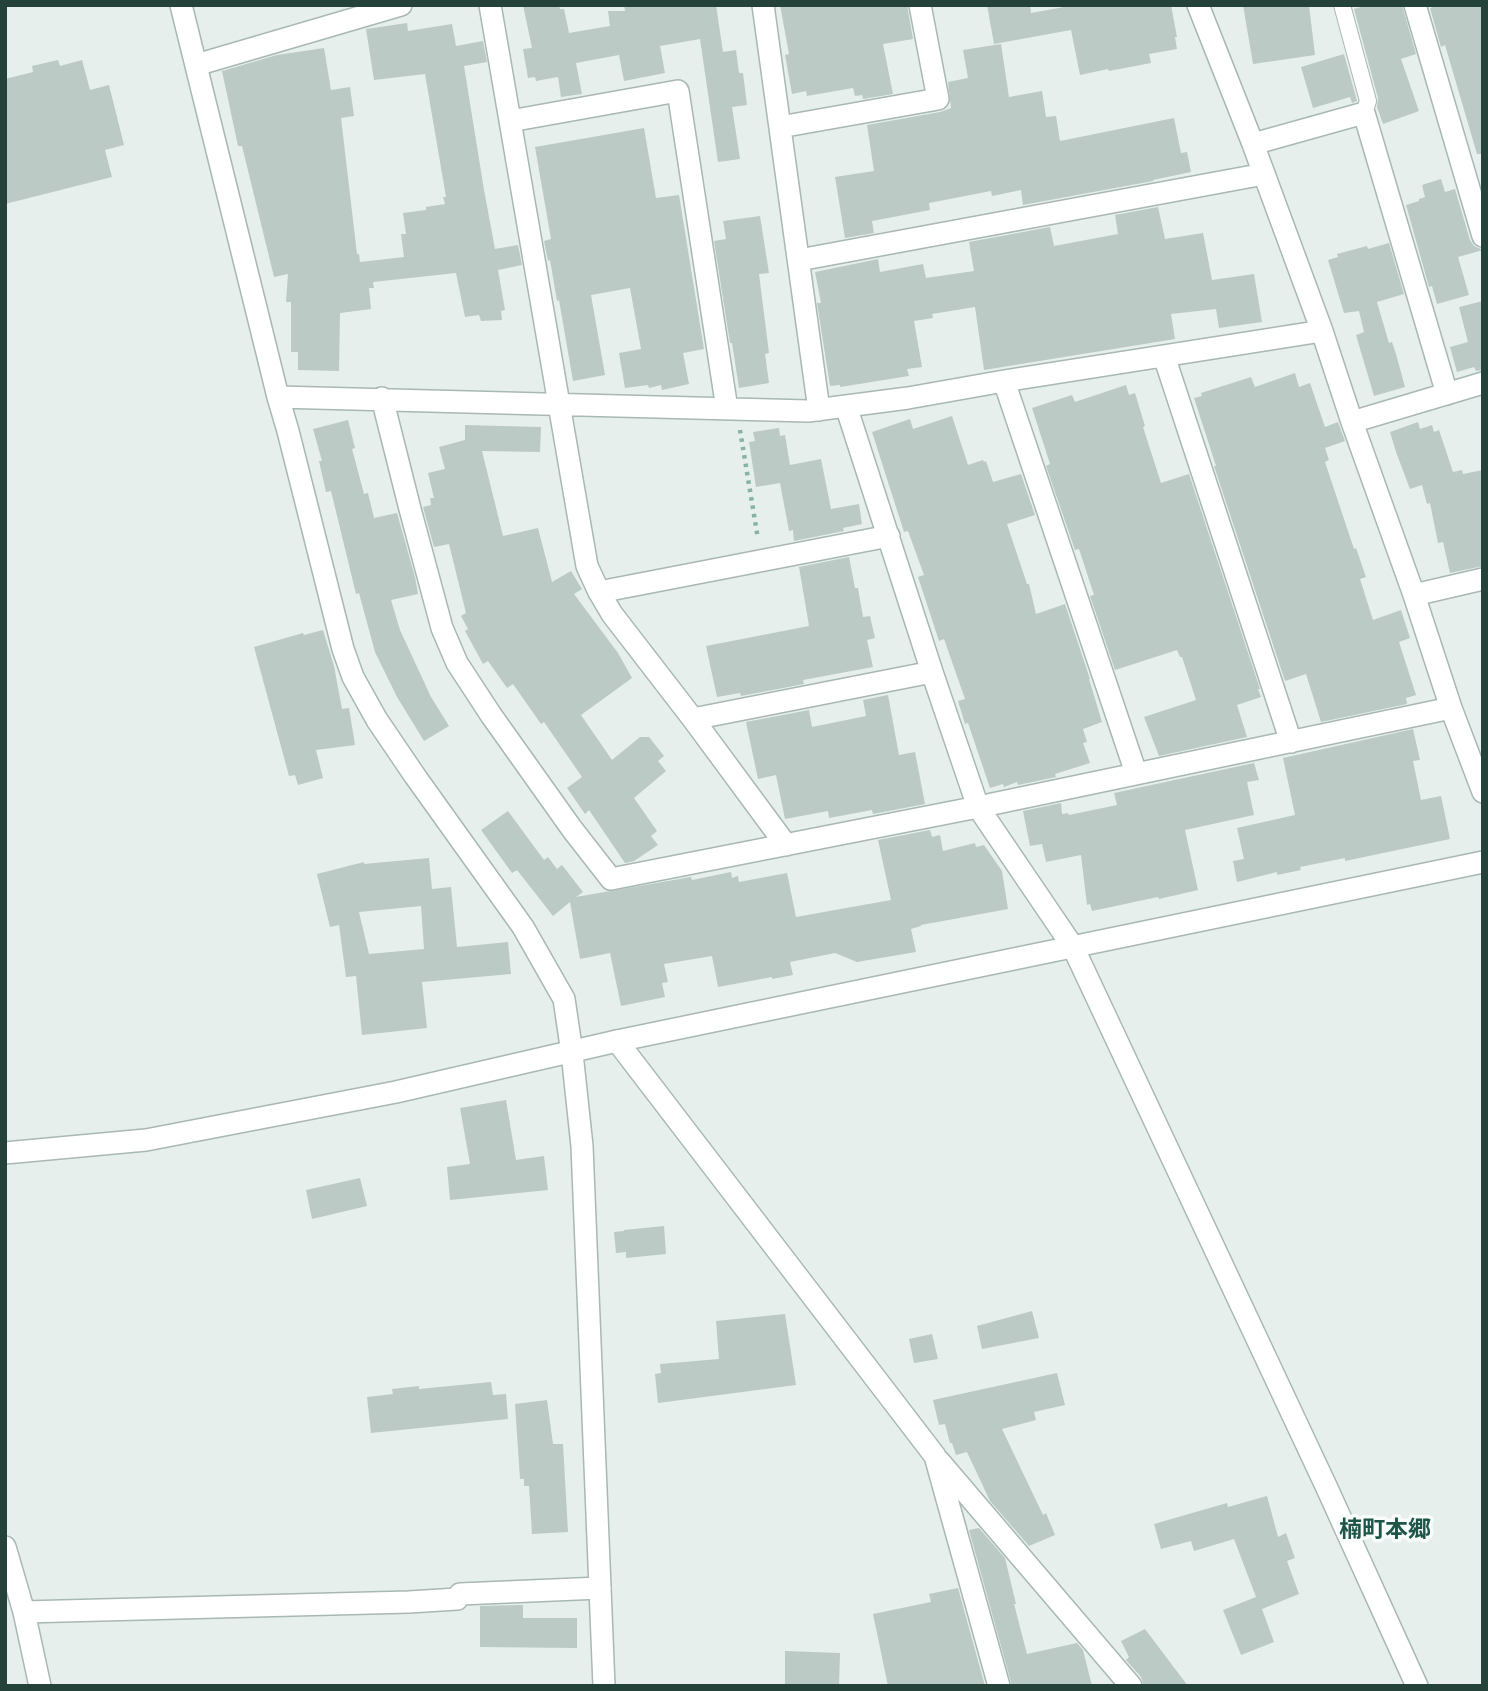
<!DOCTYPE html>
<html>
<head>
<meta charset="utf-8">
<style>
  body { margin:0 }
  #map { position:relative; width:1488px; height:1691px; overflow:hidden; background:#e6efeb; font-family:"Roboto Condensed",sans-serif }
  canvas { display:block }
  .frame { position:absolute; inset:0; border:7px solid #24423a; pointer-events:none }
</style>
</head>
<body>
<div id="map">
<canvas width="1488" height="1691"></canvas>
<div class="frame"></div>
</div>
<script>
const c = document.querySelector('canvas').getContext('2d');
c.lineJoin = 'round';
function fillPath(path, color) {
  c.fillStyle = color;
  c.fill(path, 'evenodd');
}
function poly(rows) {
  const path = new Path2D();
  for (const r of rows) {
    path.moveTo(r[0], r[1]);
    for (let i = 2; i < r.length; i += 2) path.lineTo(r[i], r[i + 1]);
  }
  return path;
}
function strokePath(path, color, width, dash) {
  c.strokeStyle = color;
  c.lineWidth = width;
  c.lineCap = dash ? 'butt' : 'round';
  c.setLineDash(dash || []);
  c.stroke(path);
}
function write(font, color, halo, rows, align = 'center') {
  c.font = font + ' "Roboto Condensed","Noto Sans JP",sans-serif';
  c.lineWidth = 7;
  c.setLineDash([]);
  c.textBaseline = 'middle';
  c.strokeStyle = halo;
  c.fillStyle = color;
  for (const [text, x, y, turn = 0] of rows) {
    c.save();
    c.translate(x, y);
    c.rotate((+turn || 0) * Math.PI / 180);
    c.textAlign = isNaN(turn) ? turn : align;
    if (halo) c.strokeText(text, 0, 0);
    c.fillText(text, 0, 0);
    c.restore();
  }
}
const building = poly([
  [523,5,559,5,560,9,564,9,569,33,610,26,608,11,625,11,624,5,716,5,723,52,736,50,739,73,743,73,747,105,732,107,740,159,718,162,700,39,660,46,665,73,624,81,619,55,576,63,582,94,561,97,558,77,536,81,535,77,528,78,523,49,532,48],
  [780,5,907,5,913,39,883,44,893,94,863,99,862,95,855,96,853,88,807,96,806,91,792,94,785,55,789,54],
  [987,5,1030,5,1031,13,1075,5,1171,5,1177,37,1175,37,1177,49,1149,54,1151,63,1109,71,1108,69,1080,75,1071,30,994,44],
  [1243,5,1309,5,1315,55,1253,64],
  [1368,5,1402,5,1416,54,1401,59,1419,111,1383,124,1377,107,1378,98,1354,9],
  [1440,5,1483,5,1483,154,1477,154,1445,45,1441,47,1430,8],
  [407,23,408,31,452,24,456,46,483,41,487,62,464,66,484,190,495,249,518,245,522,265,498,270,505,310,501,311,502,320,481,321,479,315,465,317,456,273,373,282,374,288,369,288,371,309,340,313,339,371,298,370,298,352,291,352,291,302,286,302,288,274,274,277,242,146,238,146,222,71,277,55,324,48,331,90,350,87,354,116,341,118,357,254,359,254,360,262,404,257,401,234,406,234,403,213,426,210,426,207,445,204,443,197,446,197,425,74,374,80,366,29],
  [1001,44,1009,97,1042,91,1046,117,1056,116,1060,141,1174,118,1181,153,1187,152,1191,172,1153,180,1153,181,1023,205,1021,190,992,196,991,191,929,203,930,210,872,221,874,233,845,238,835,177,874,171,867,125,940,112,951,108,948,82,968,78,963,50],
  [1344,54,1357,101,1352,103,1350,97,1313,108,1301,67],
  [58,60,60,66,82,60,90,90,109,85,124,145,105,150,112,177,5,204,5,79,33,72,32,66],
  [644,128,656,198,679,195,704,349,683,353,689,384,662,390,661,385,649,388,648,385,625,388,619,353,641,349,630,288,591,295,605,375,573,381,559,300,557,301,550,260,548,261,544,241,551,239,535,147],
  [1441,179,1445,192,1455,189,1470,240,1474,246,1483,250,1458,257,1469,295,1437,304,1432,286,1429,287,1406,205,1419,201,1419,199,1425,197,1422,185],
  [1158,207,1165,239,1203,233,1212,280,1254,274,1262,322,1219,328,1216,309,1171,314,1175,339,984,370,975,307,932,314,933,318,914,321,922,367,907,369,909,376,840,387,840,385,830,386,817,303,821,303,815,272,878,259,880,272,923,264,926,278,974,271,969,242,1050,227,1054,246,1118,234,1115,215],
  [760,216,769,273,759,274,769,353,765,354,769,383,739,388,732,343,730,343,714,241,726,239,723,221],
  [1389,243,1404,294,1377,302,1389,343,1392,342,1396,354,1405,387,1374,396,1356,335,1364,332,1359,311,1344,313,1328,260,1338,257,1337,254,1367,246,1368,249],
  [1483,301,1483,370,1476,371,1474,367,1457,372,1450,347,1468,342,1459,307],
  [1295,373,1299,387,1310,383,1325,427,1338,422,1345,441,1325,448,1329,460,1325,462,1354,549,1356,548,1366,577,1360,579,1373,620,1401,610,1410,638,1399,642,1416,695,1406,698,1407,704,1321,722,1306,674,1285,681,1214,466,1216,466,1194,398,1202,396,1201,393,1251,377,1255,387],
  [1126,385,1129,395,1135,393,1145,426,1143,427,1161,483,1189,474,1260,689,1258,689,1261,697,1237,705,1247,737,1159,756,1144,717,1196,700,1182,657,1180,657,1177,650,1115,670,1090,596,1094,595,1079,549,1075,550,1046,466,1050,464,1032,408,1072,395,1075,402],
  [952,416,968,465,983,460,984,462,986,461,993,482,1021,474,1035,515,1007,524,1027,584,1029,584,1036,614,1065,604,1090,679,1089,679,1102,722,1083,729,1087,742,1083,743,1090,763,1055,774,1056,777,1018,785,1017,782,1004,787,1003,784,990,788,968,723,965,724,958,701,965,699,944,639,939,641,918,577,924,575,908,531,904,532,872,432,910,419,913,429],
  [348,420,355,448,352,449,364,494,368,493,374,518,397,513,415,577,418,594,391,600,400,630,431,697,449,726,424,741,397,697,375,652,359,593,356,594,331,491,326,492,319,461,322,461,313,429],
  [1418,422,1420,429,1432,425,1434,432,1439,430,1453,472,1462,470,1463,474,1483,470,1483,566,1450,573,1443,542,1438,543,1430,503,1427,504,1422,485,1410,489,1396,452,1390,432],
  [465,425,541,427,540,452,482,451,503,536,538,528,552,582,571,571,582,589,574,594,618,653,632,678,581,715,612,760,640,737,649,737,664,756,658,761,666,771,634,798,657,831,651,836,658,845,634,861,625,863,589,810,585,814,567,788,582,777,544,722,541,724,513,684,507,688,488,661,483,664,465,631,468,629,461,616,466,613,449,544,434,547,423,507,431,505,430,498,434,498,428,473,445,469,439,447,465,440],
  [779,428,780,436,785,435,790,465,821,459,831,509,859,504,862,524,843,528,844,531,794,541,793,530,789,531,780,483,756,487,749,442,755,441,753,432],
  [849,557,855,588,858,588,863,617,870,616,875,638,867,640,873,667,803,680,804,684,741,696,740,693,717,697,706,646,809,626,799,567],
  [323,630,334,666,342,709,349,708,355,745,316,750,323,778,298,785,295,775,289,776,254,647,303,633,304,635],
  [888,695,899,755,915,752,925,804,873,814,872,810,829,818,828,811,785,819,776,775,758,779,746,722,809,710,812,727,866,716,863,700],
  [1413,729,1420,760,1413,761,1421,800,1441,796,1450,839,1345,861,1345,858,1300,867,1301,870,1277,875,1277,872,1237,882,1233,861,1244,859,1237,828,1295,815,1283,758],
  [1254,763,1259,780,1247,782,1254,815,1185,830,1198,890,1159,899,1158,897,1092,911,1090,904,1087,905,1081,855,1046,862,1042,844,1030,846,1023,811,1061,803,1062,814,1068,813,1069,815,1117,805,1114,793],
  [508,811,544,860,548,857,557,869,562,865,583,892,576,897,691,877,692,880,731,872,732,878,738,876,739,882,787,873,796,917,891,900,878,840,930,830,932,837,940,835,943,851,975,843,976,847,984,845,1002,871,1008,909,921,925,921,926,911,929,916,952,857,962,835,953,790,962,793,975,772,979,772,977,718,987,712,956,664,964,668,982,662,983,665,997,621,1006,610,953,580,959,570,902,553,916,517,870,512,873,481,830],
  [429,858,432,889,451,887,457,947,508,942,511,974,422,982,427,1028,362,1035,356,976,346,977,339,925,330,927,317,874,364,862,364,864],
  [421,906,424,949,369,954,359,912],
  [506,1100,516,1160,544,1156,548,1190,450,1200,447,1167,470,1164,460,1108],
  [360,1178,367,1206,312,1219,306,1190],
  [664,1226,666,1254,626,1258,626,1252,616,1253,614,1232,624,1231,624,1230],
  [1032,1311,1039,1338,982,1349,977,1326],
  [785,1314,796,1385,658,1403,655,1374,661,1373,660,1364,719,1359,716,1321],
  [932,1334,938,1359,914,1363,909,1339],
  [1057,1373,1065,1405,1034,1412,1036,1420,1002,1429,1043,1515,1046,1513,1055,1535,1029,1546,990,1501,967,1452,956,1455,952,1443,950,1443,945,1424,939,1425,933,1400],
  [491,1382,493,1395,506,1394,508,1419,371,1433,367,1397,393,1394,392,1389,419,1386,419,1389],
  [547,1400,553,1444,563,1444,568,1532,532,1534,529,1486,524,1486,524,1479,520,1479,515,1404],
  [1267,1496,1278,1537,1286,1533,1295,1558,1287,1561,1299,1594,1262,1609,1274,1642,1241,1655,1223,1610,1256,1597,1234,1539,1194,1551,1191,1541,1161,1549,1154,1524,1227,1503,1228,1507],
  [979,1528,1005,1558,1016,1604,1014,1604,1027,1654,1077,1643,1083,1650,1092,1686,1012,1686,969,1530],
  [958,1588,985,1686,888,1686,873,1614,931,1602,929,1594],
  [519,1605,523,1605,523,1618,577,1618,577,1648,480,1647,480,1606],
  [1145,1629,1188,1686,1144,1686,1141,1677,1126,1660,1129,1657,1121,1641],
  [785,1651,840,1653,839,1686,785,1686]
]);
const path = poly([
  [740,430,758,539]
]);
const service = poly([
  [1342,5,1368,101,1364,113]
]);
const minor = poly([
  [181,5,278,397,288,431,343,649,353,677,377,720,415,776,523,927,564,999,572,1053],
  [490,5,587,566,599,592,612,614,693,719,786,845],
  [763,5,819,410],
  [1198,5,1253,144,1322,331,1352,422,1414,595,1451,708,1483,792],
  [1415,5,1483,236],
  [196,65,401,5],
  [510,121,678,91,727,409],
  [780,127,938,99,920,5],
  [1253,144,1364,113,1447,394],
  [799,260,1264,174],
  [1164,356,1291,742],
  [1004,381,1136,773],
  [278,397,808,411,908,398,1004,381,1322,331],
  [382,398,410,509,442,628,457,663,491,715,572,829,611,879,978,807,1451,708],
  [846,406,932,672,978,807,1073,947,1326,1486,1417,1686],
  [1352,422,1483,383],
  [599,592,889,536],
  [1414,595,1483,579],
  [693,719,932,672],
  [617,1041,935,1456,999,1686],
  [939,1461,1131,1686],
  [5,1547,24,1612,40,1686],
  [24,1612,409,1602,457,1599,460,1594,600,1588]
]);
const tertiary = poly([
  [572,1053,582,1146,604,1686],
  [5,1153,146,1140,396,1092,617,1041,1483,862]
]);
const quarterNames = [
  ["楠町本郷",1385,1531]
];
fillPath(building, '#bbcac4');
strokePath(service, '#a8b8b2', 18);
strokePath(minor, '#a8b8b2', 24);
strokePath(tertiary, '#a8b8b2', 24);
strokePath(path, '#86b3a5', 4.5, [3.5, 5]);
strokePath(service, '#fff', 16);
strokePath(minor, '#fff', 21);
strokePath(tertiary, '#fff', 21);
write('bold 23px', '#1f5548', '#f7fbf9', quarterNames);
</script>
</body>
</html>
